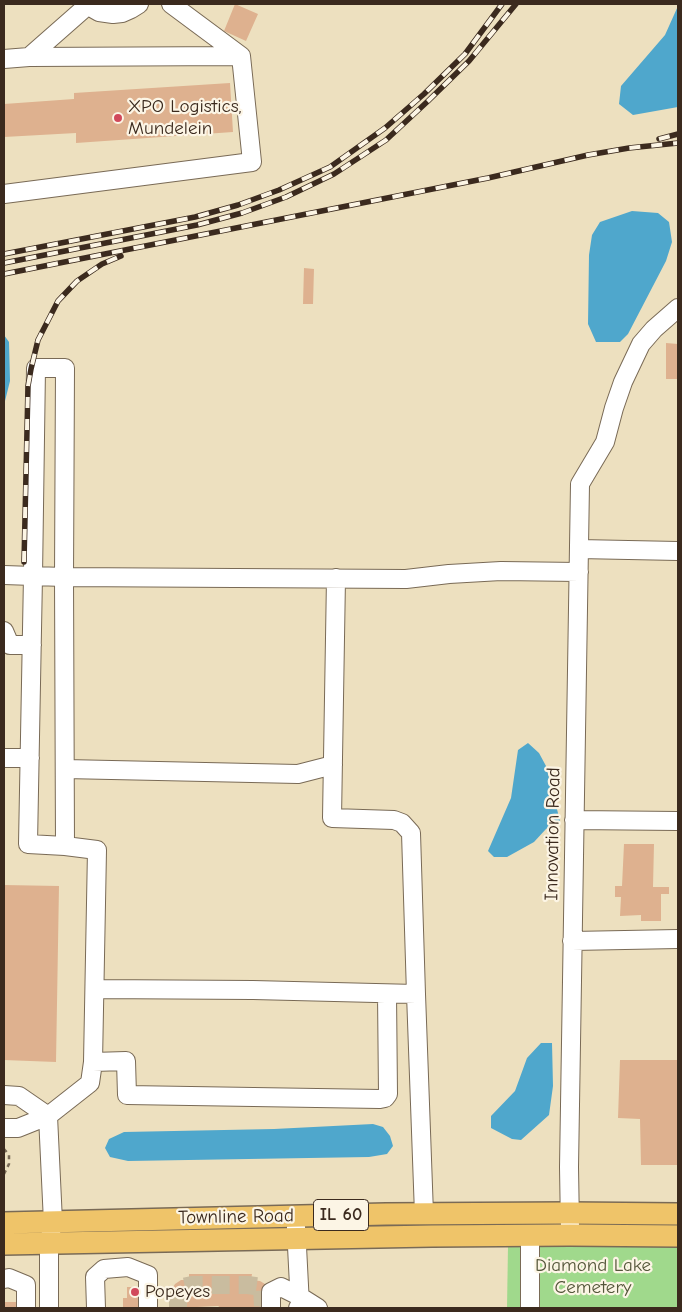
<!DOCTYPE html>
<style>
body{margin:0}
#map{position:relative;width:682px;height:1312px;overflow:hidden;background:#ede0bf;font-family:"Comic Neue",sans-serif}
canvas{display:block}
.frame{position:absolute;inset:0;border:5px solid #3b2a1e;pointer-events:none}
</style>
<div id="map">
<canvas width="682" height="1312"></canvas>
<div class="frame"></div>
</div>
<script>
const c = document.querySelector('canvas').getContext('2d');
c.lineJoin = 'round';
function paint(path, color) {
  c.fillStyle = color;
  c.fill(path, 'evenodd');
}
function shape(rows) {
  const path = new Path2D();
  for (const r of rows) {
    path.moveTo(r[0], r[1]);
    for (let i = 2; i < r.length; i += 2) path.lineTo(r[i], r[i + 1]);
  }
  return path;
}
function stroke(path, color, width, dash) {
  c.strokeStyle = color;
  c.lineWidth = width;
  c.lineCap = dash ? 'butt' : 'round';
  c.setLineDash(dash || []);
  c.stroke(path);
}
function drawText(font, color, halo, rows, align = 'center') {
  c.font = font + ' "Comic Neue",sans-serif';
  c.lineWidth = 4.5;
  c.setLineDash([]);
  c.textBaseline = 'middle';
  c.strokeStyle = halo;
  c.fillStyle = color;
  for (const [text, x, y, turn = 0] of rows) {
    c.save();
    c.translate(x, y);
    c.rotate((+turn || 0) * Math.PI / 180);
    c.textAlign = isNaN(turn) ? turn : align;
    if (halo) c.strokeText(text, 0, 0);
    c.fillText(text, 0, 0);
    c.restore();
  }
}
paint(shape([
 [508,1246,678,1247,678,1308,507,1308]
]), '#a0d98c');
paint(shape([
 [678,6,678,107,633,115,619,104,621,86,665,35],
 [632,211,658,213,669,222,672,242,666,261,628,334,620,342,596,342,588,324,589,255,592,235,600,222],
 [4,335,9,342,10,381,4,405],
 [528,743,539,753,546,766,560,821,546,829,534,842,507,857,494,857,488,851,511,798,518,750],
 [541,1043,552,1043,553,1086,549,1115,521,1140,512,1139,491,1128,491,1116,515,1091,527,1058],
 [373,1124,383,1127,390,1136,393,1146,387,1154,369,1157,128,1161,110,1157,105,1148,109,1139,124,1132,274,1129]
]), '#4fa7cc');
paint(shape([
 [235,4,258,14,246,41,224,31],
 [230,83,233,132,76,143,76,133,4,137,4,104,74,99,74,93],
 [304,268,314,269,313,304,303,304],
 [666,343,678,344,678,379,666,379],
 [624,844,654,844,653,887,669,887,669,894,661,894,661,921,641,921,641,915,620,916,621,897,615,897,615,886,622,886],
 [4,885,59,886,56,1062,4,1060],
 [620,1060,678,1060,678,1165,641,1165,640,1119,618,1118],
 [189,1274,252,1274,251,1280,260,1281,265,1284,268,1291,268,1308,221,1308,218,1306,197,1307,197,1308,172,1308,172,1289,175,1284,181,1280,189,1280],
 [127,1287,143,1287,143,1308,123,1308,123,1298,127,1298],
 [4,1302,21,1302,21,1308,4,1308]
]), '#deb18f');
stroke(shape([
 [178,1308,178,1288,192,1285,248,1285,262,1287,263,1306,262,1308]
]), '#c9bc9f', 18, [18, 9]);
const minor = shape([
 [85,4,99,12,113,14,122,13,131,9,139,4],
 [29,57,241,56],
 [4,59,29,57,87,6],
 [4,194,252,162,241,56,171,4],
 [579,549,678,551],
 [4,575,33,576,64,577,65,368,36,368,33,576,28,844,65,846],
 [336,578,332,818,394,820,402,823,411,833,416,994],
 [4,631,10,645,32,645],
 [4,758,30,758],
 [65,769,298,774,333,765],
 [574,820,678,821],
 [572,941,678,939],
 [95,989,253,990,416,994,424,1214],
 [93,1062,126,1061,127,1095,380,1099,385,1098,388,1094,387,994],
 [4,1095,19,1096,48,1116],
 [48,1116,53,1222,49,1243,49,1308],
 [4,1128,18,1128,48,1116,90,1083,93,1062,97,850,65,846,64,577,406,579,449,574,501,571,579,572],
 [296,1227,300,1305,298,1308],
 [570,1227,569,1167,580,484,605,442,614,408,623,382,641,344,654,329,678,308],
 [530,1235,530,1308],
 [4,1279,9,1278,26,1285,26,1308],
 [96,1308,95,1277,104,1269,128,1267,148,1275,148,1308],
 [271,1308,271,1292,281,1287,299,1296,318,1308]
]);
const major = shape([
 [4,1223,386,1214,569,1213,678,1214],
 [4,1244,432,1236,570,1235,678,1236]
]);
stroke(minor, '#796a56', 20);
stroke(major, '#796a56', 24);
stroke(shape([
 [4,1149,9,1155,9,1164,4,1174]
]), '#796a56', 2.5, [4, 4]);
stroke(minor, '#fff', 18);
stroke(major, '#efc469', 21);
const rail = shape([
 [659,139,678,134],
 [4,254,195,217,238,205,279,190,330,167,385,128,424,94,465,54,502,4],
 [4,263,197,225,242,213,286,197,334,174,386,140,428,101,469,61,516,4],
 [4,274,488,178,588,155,629,148,678,143],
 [24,562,28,386,31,369,38,340,58,301,77,281,102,264,121,256]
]);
stroke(rail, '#3b2a1e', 5.5);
stroke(rail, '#fcf5e5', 4, [11]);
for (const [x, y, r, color] of [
 [118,118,5,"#d1495b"],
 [135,1292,5,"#d1495b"]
]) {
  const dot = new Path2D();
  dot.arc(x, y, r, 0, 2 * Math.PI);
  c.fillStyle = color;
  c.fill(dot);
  stroke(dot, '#fcf5e5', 2);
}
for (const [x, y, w] of [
 [341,1215,55]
]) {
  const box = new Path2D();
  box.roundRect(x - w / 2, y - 15.5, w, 31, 4);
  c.fillStyle = '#fcf5e5';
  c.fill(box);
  stroke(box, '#3b2a1e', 1);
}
drawText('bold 18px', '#3b2a1e', null, [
 ["IL 60",341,1215]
]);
drawText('19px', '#3b2a1e', '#fcf5e5', [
 ["XPO Logistics,",128,107],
 ["Mundelein",128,129],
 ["Popeyes",145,1292]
], 'left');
drawText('19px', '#3b2a1e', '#fcf5e5', [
 ["Innovation Road",553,834,-89],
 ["Townline Road",236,1217,-1]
]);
drawText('19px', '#54563a', '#fcf5e5', [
 ["Diamond Lake",593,1266],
 ["Cemetery",593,1288]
]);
</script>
